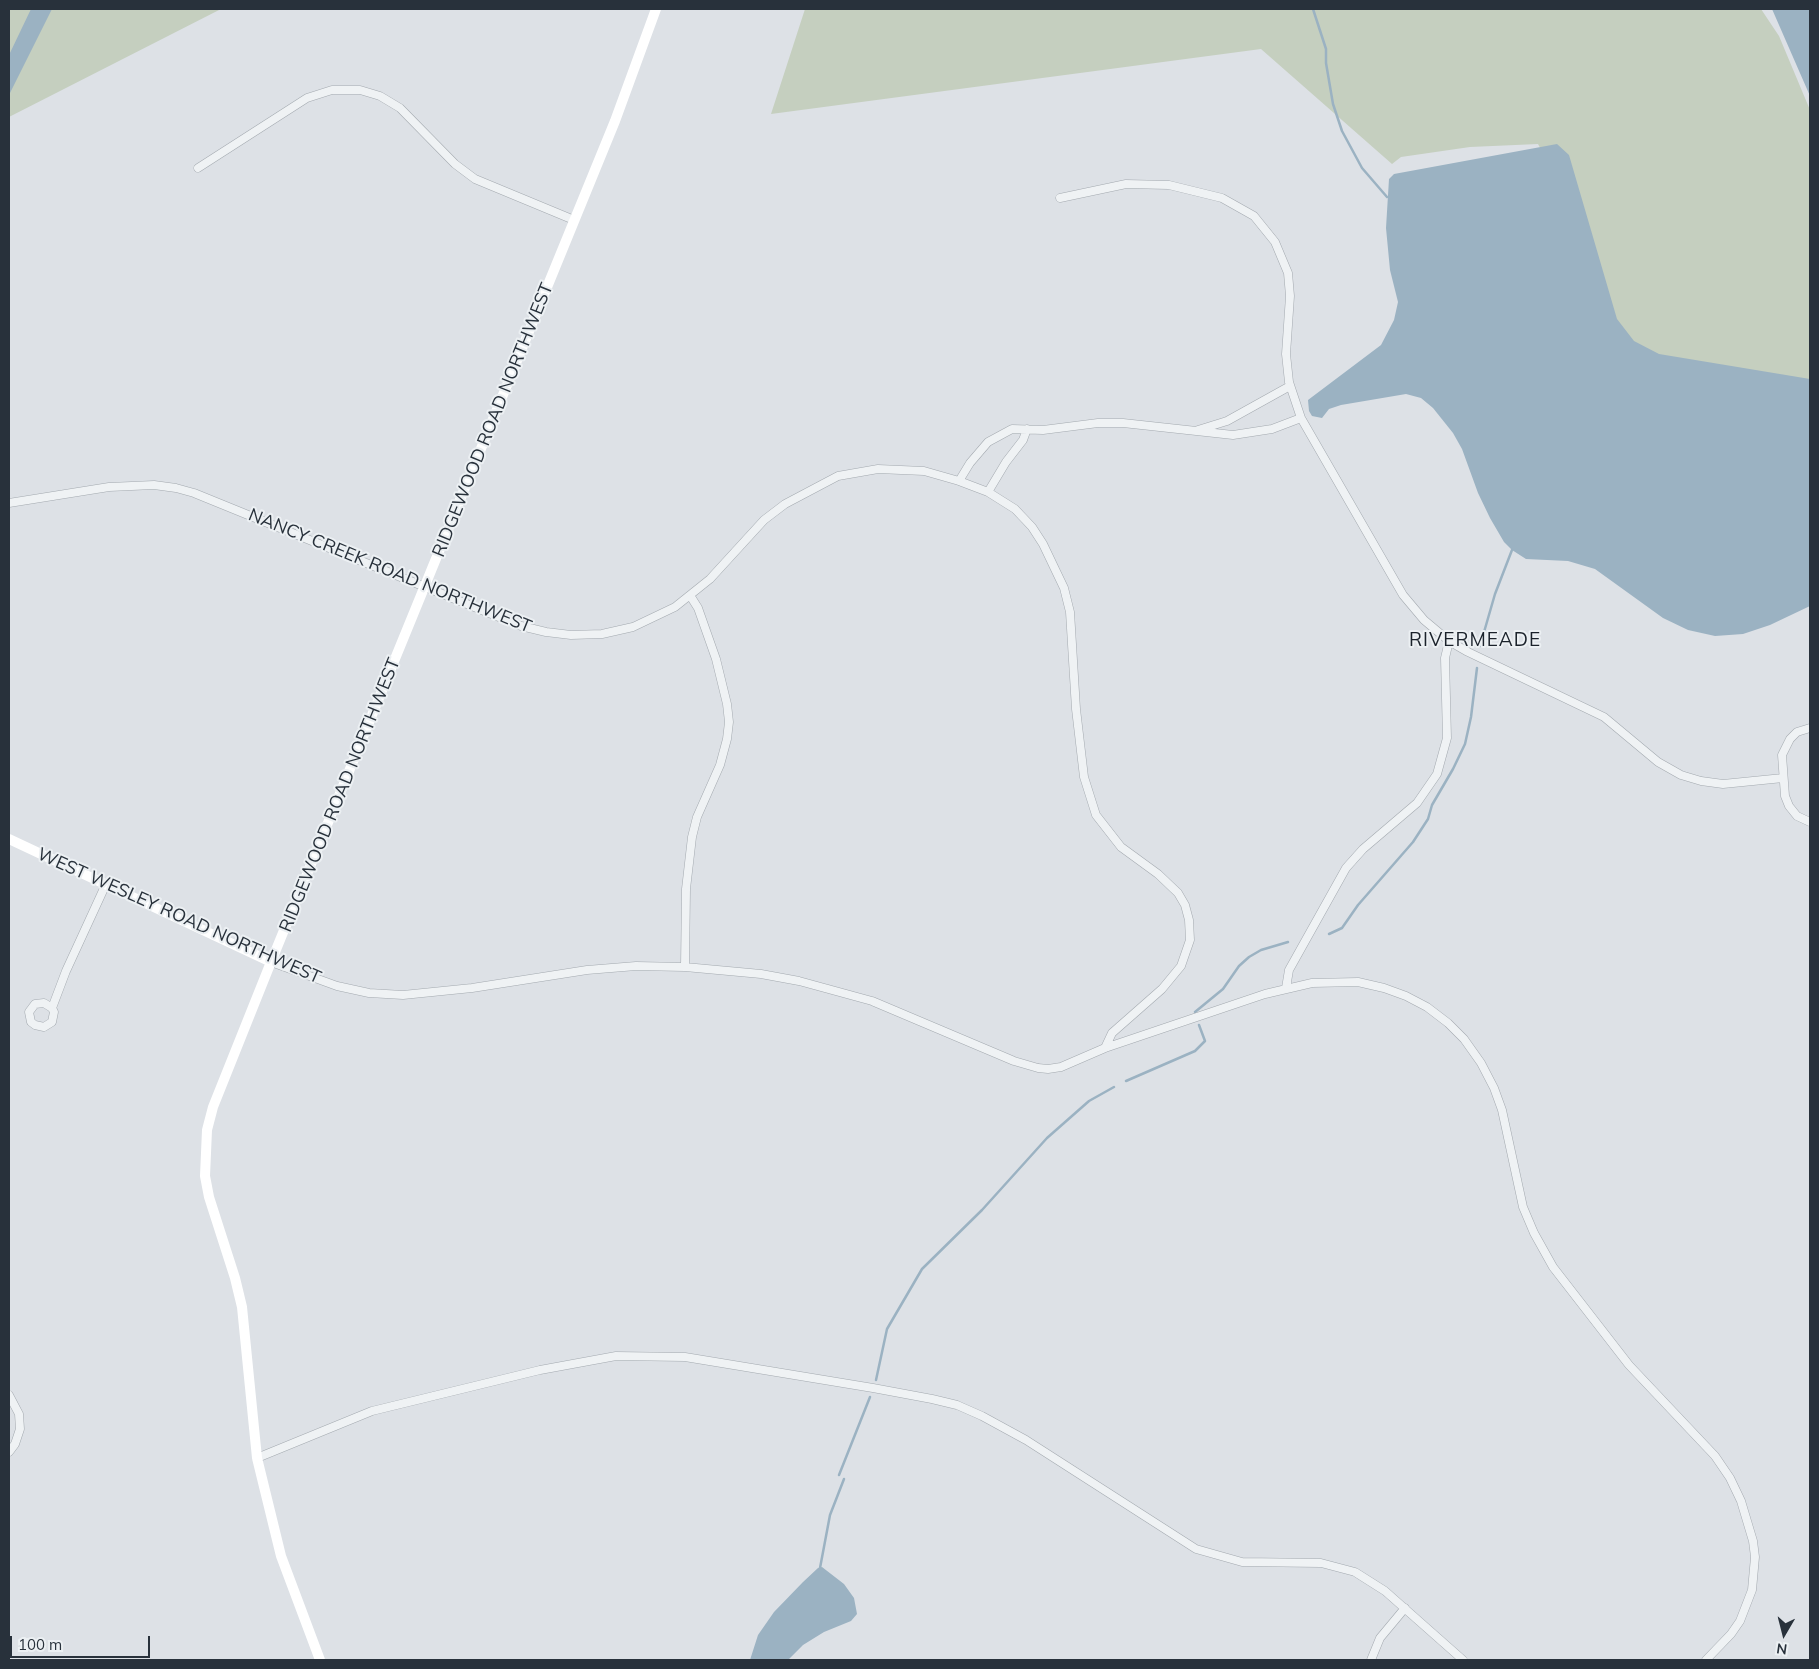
<!DOCTYPE html>
<style>
body{margin:0}
#map{position:relative;width:1819px;height:1669px;overflow:hidden;background:#dde1e6;font-family:Mulish,sans-serif}
canvas{display:block}
.frame{position:absolute;inset:0;border:10px solid #28313b;pointer-events:none}
.north{position:absolute;left:1759px;top:1609px;width:50px;height:50px;-webkit-text-stroke:4px #ecf0f3;paint-order:stroke;rotate:188deg;font-size:14px;font-weight:700;line-height:20px;text-align:center;color:#28313b}
.north::after{content:'';display:block;margin:auto;width:18px;height:22px;background:#28313b;clip-path:polygon(50% 0,100% 100%,50% 72%,0 100%)}
.scale{position:absolute;left:10px;top:1636px;width:140px;height:22px;box-sizing:border-box;border:2px solid #28313b;border-top:0;padding-left:6px;font-size:15px;line-height:18px;white-space:nowrap;color:#28313b;-webkit-text-stroke:4px #ecf0f3;paint-order:stroke}
</style>
<div id="map">
<canvas width="1819" height="1669"></canvas>
<div class="frame"></div>
<div class="north">N</div>
<div class="scale">100 m</div>
</div>
<script>
const c = document.querySelector('canvas').getContext('2d');
c.lineJoin = 'round';
function paint(path, color) {
  c.fillStyle = color;
  c.fill(path, 'evenodd');
}
function shape(rows) {
  const path = new Path2D();
  for (const r of rows) {
    path.moveTo(r[0], r[1]);
    for (let i = 2; i < r.length; i += 2) path.lineTo(r[i], r[i + 1]);
  }
  return path;
}
function stroke(path, color, width, dash) {
  c.strokeStyle = color;
  c.lineWidth = width;
  c.lineCap = dash ? 'butt' : 'round';
  c.setLineDash(dash || []);
  c.stroke(path);
}
function drawText(font, color, halo, rows, align = 'center') {
  c.font = font + ' Mulish,sans-serif';
  c.lineWidth = 4;
  c.setLineDash([]);
  c.textBaseline = 'middle';
  c.strokeStyle = halo;
  c.fillStyle = color;
  for (const [text, x, y, turn = 0] of rows) {
    c.save();
    c.translate(x, y);
    c.rotate((+turn || 0) * Math.PI / 180);
    c.textAlign = isNaN(turn) ? turn : align;
    if (halo) c.strokeText(text, 0, 0);
    c.fillText(text, 0, 0);
    c.restore();
  }
}
paint(shape([
 [9,9,221,9,9,117],
 [805,9,1761,9,1779,36,1810,110,1810,410,1664,359,1617,335,1593,245,1538,144,1470,147,1401,157,1392,164,1261,49,771,114]
]), '#c5cfbf');
paint(shape([
 [31,9,52,9,9,95,9,55],
 [1772,9,1810,9,1810,96],
 [1557,144,1569,155,1617,319,1634,341,1659,354,1810,379,1810,606,1770,625,1743,634,1715,636,1688,630,1663,618,1595,569,1568,561,1526,559,1512,550,1504,542,1490,518,1478,493,1462,449,1453,433,1433,408,1421,398,1406,394,1341,405,1329,409,1322,418,1312,416,1309,411,1308,400,1381,345,1394,320,1398,302,1390,270,1386,228,1389,179,1394,174],
 [822,1567,844,1584,854,1598,857,1614,851,1621,824,1632,803,1645,788,1660,750,1660,758,1635,774,1612,803,1582,818,1568]
]), '#9bb2c2');
stroke(shape([
 [1313,9,1326,49,1326,63,1333,104,1342,131,1362,168,1387,197],
 [1480,646,1495,594,1512,550],
 [1329,934,1342,928,1358,905,1413,842,1428,819,1432,805,1453,769,1465,744,1471,717,1477,668],
 [1195,1012,1223,989,1239,966,1249,957,1261,950,1288,942],
 [1126,1081,1195,1051,1205,1041,1199,1025],
 [876,1380,887,1329,922,1269,982,1210,1047,1138,1089,1101,1114,1087],
 [839,1475,870,1397],
 [820,1568,830,1515,844,1479]
]), '#9bb2c2', 2.5);
const street = shape([
 [198,168,307,98,332,90,360,90,380,96,400,108,455,164,475,179,574,220],
 [1060,198,1126,184,1169,185,1222,198,1254,216,1275,242,1288,273,1290,296,1286,354,1289,382,1301,418,1403,595,1424,620,1449,641,1468,652,1604,717,1658,762,1681,775,1701,781,1723,784,1783,778],
 [1198,430,1227,421,1290,386],
 [959,481,970,463,988,442,1012,429,1043,430,1098,423,1123,423,1233,435,1272,429,1301,418],
 [988,492,1006,462,1023,440,1027,429],
 [9,503,109,487,154,485,176,488,194,493,521,626,546,632,571,635,602,634,633,627,675,607,710,579,764,520,785,504,838,476,878,469,924,471,959,481,988,492,1015,509,1032,527,1043,544,1064,588,1070,612,1076,709,1084,777,1096,815,1121,847,1158,874,1178,893,1185,905,1189,920,1190,940,1181,966,1162,989,1112,1033,1105,1048],
 [1810,728,1797,732,1790,739,1782,755,1785,796,1789,806,1797,816,1810,822],
 [271,962,337,986,369,993,403,995,472,988,587,970,636,966,685,967,761,974,799,981,872,1001,1014,1061,1038,1068,1048,1069,1061,1067,1105,1048,1265,994,1312,983,1358,982,1384,988,1406,996,1427,1007,1448,1023,1464,1039,1481,1063,1494,1088,1502,1110,1523,1207,1534,1233,1553,1267,1629,1365,1715,1456,1730,1478,1741,1501,1753,1541,1755,1557,1752,1590,1740,1621,1731,1634,1706,1660],
 [685,967,686,889,692,837,697,817,720,765,727,739,729,722,727,704,716,659,698,608,691,597],
 [1286,988,1289,970,1346,868,1363,849,1417,803,1437,774,1447,738,1445,658,1449,641],
 [52,1008,44,1003,35,1004,29,1012,31,1022,35,1025,44,1027,52,1022,54,1012,52,1008,66,971,106,884],
 [9,1395,19,1414,20,1429,15,1444,9,1452],
 [257,1458,372,1411,540,1370,616,1356,685,1357,873,1388,932,1399,957,1405,982,1416,1026,1440,1196,1549,1242,1562,1321,1563,1355,1572,1385,1591,1463,1660],
 [1371,1660,1380,1638,1405,1608]
]);
stroke(street, '#a3a9af', 9);
stroke(street, '#eff2f4', 8);
stroke(shape([
 [9,839,271,962],
 [320,1660,281,1556,257,1458,242,1307,235,1278,209,1197,205,1176,207,1130,213,1107,271,962,615,121,656,9]
]), '#fff', 10);
drawText('18px', '#28313b', '#ecf0f3', [
 ["RIDGEWOOD ROAD NORTHWEST",493,420,-68],
 ["NANCY CREEK ROAD NORTHWEST",390,571,22],
 ["RIDGEWOOD ROAD NORTHWEST",340,795,-68],
 ["WEST WESLEY ROAD NORTHWEST",179,916,24]
]);
c.letterSpacing = '1px';
drawText('19px', '#1b222b', '#ecf0f3', [
 ["RIVERMEADE",1475,640]
]);
c.letterSpacing = '0px';
</script>
